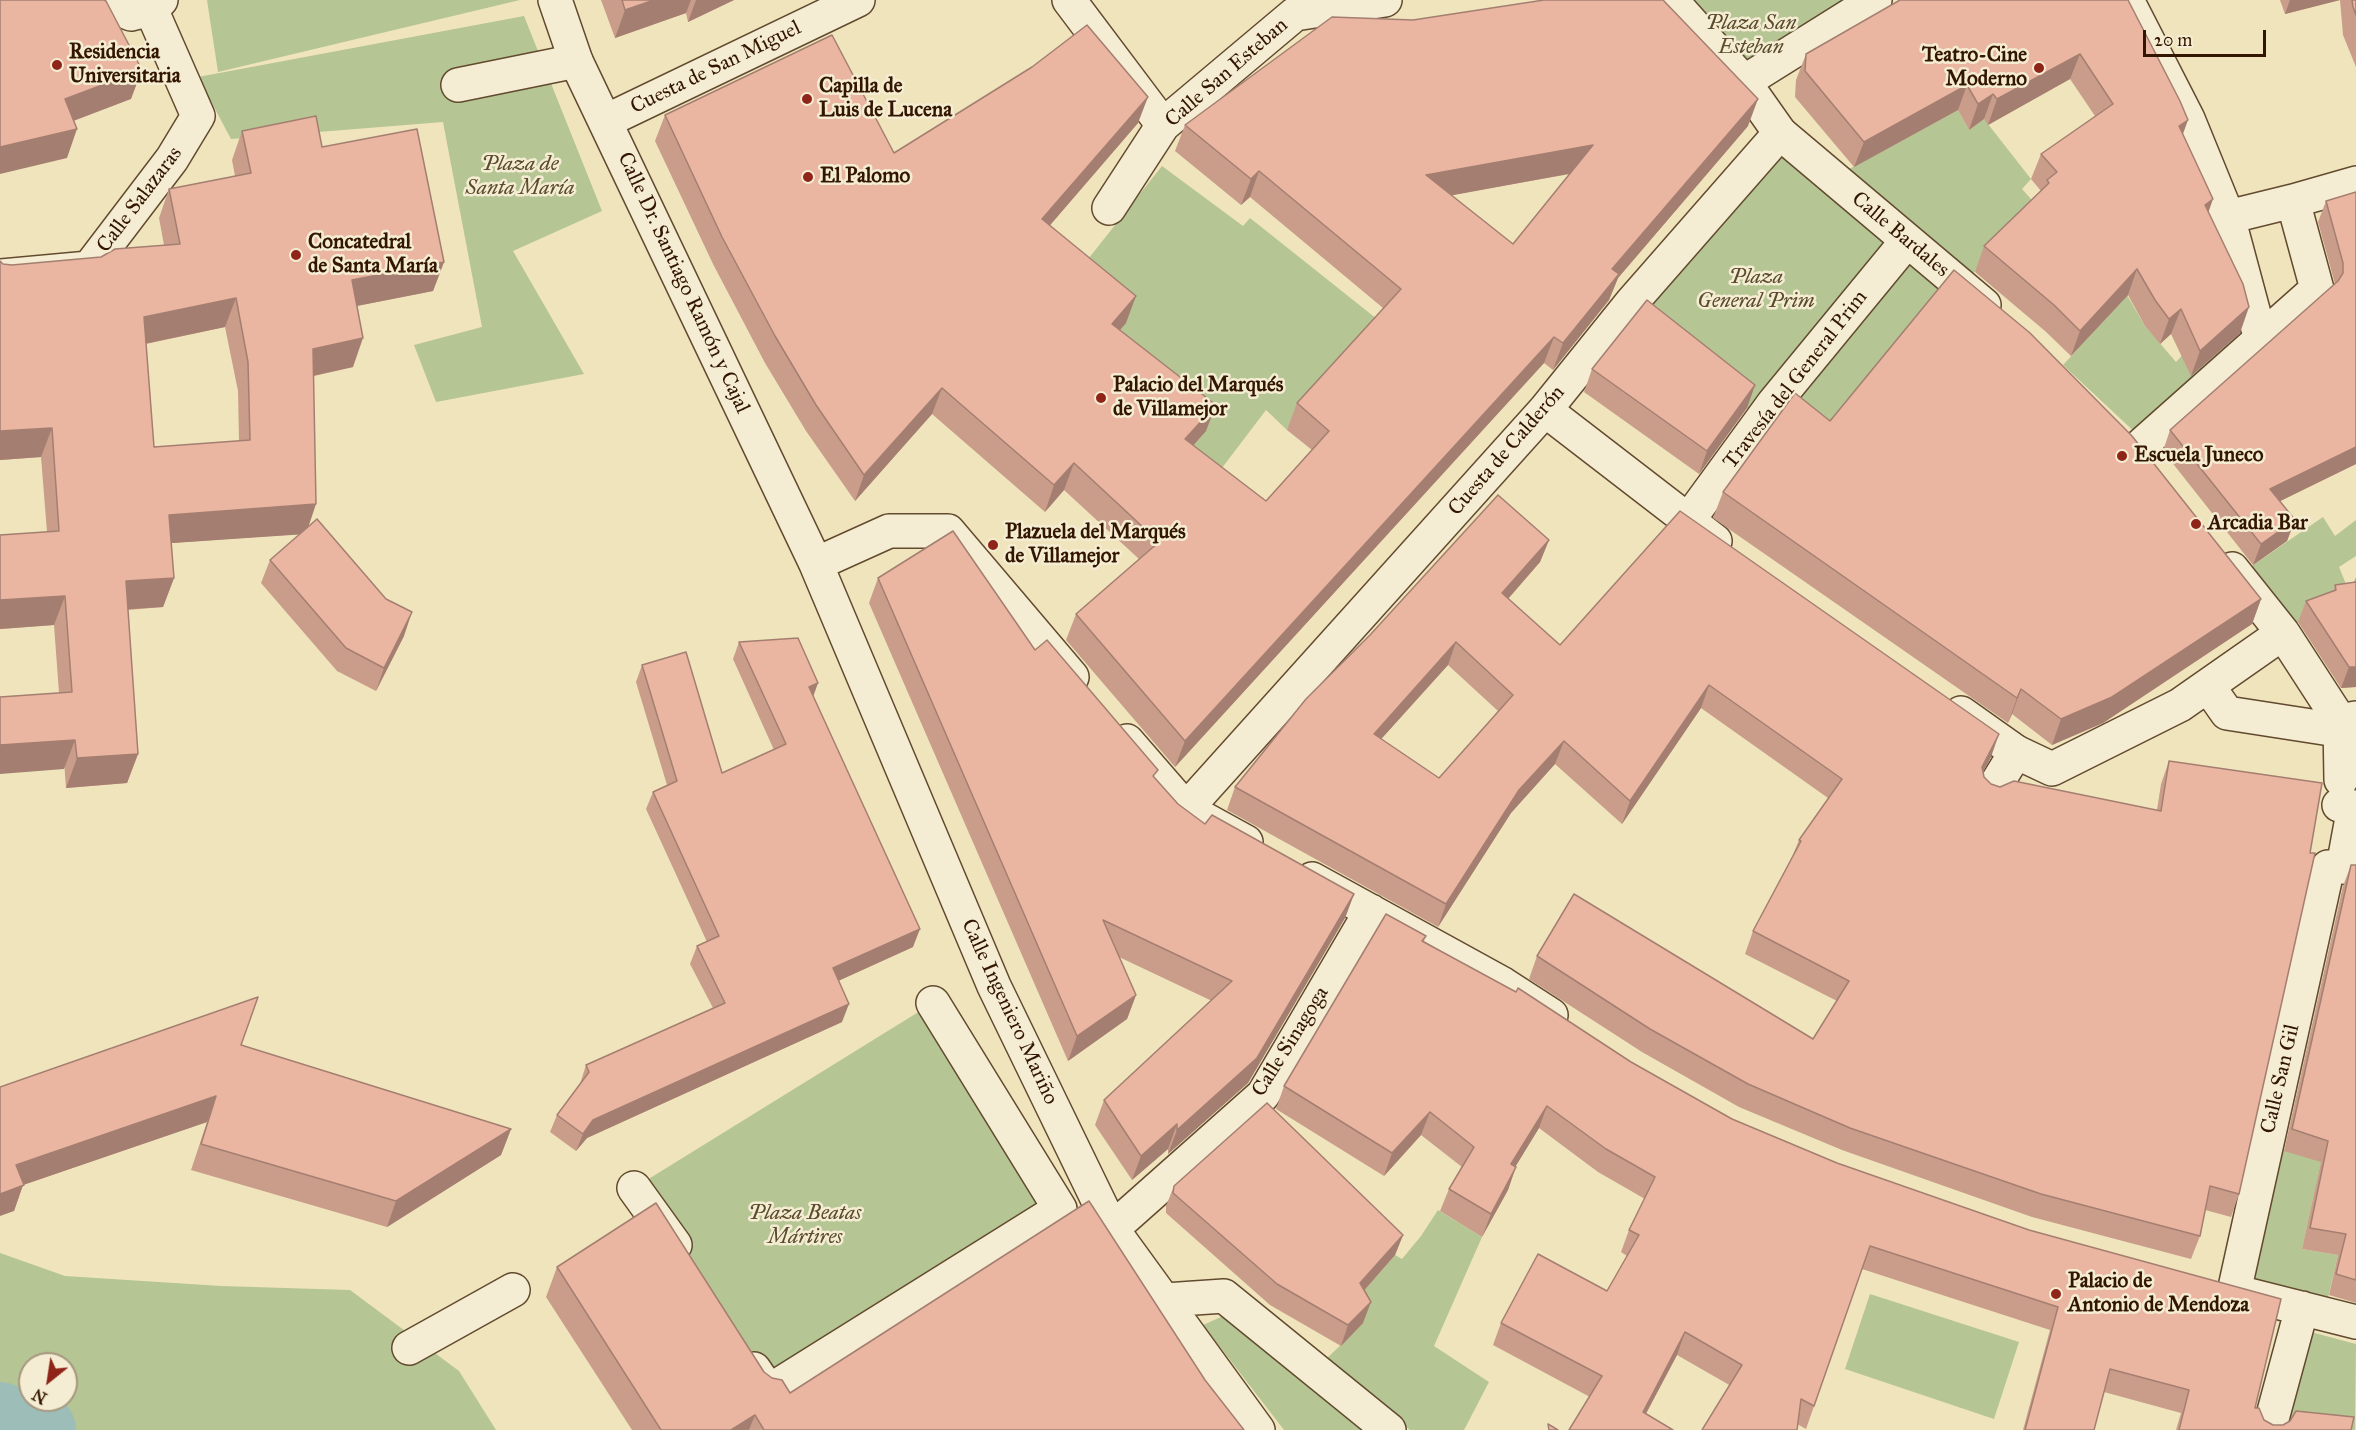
<!DOCTYPE html>
<meta charset="utf-8">
<style>
body{margin:0}
#map{position:relative;width:2356px;height:1430px;overflow:hidden;background:#f0e4bc;font-family:"IM FELL Great Primer",serif}
canvas{display:block}
.north{position:absolute;left:18px;top:1352px;width:60px;height:60px;box-sizing:border-box;background:#f5edd3;border:2px solid #a7977f;border-radius:50%;rotate:210deg;font-size:16px;font-weight:700;line-height:24px;text-align:center;color:#331600}
.north::after{content:'';display:block;margin:auto;width:21px;height:27px;background:#8f2418;clip-path:polygon(50% 0,100% 100%,50% 72%,0 100%)}
.scale{position:absolute;left:2143px;top:30px;width:123px;height:27px;box-sizing:border-box;border:3px solid #331600;border-top:0;padding-left:8px;font-size:18px;line-height:21px;white-space:nowrap;color:#331600;-webkit-text-stroke:4px #f5edd3;paint-order:stroke}
</style>
<div id="map">
<canvas width="2356" height="1430"></canvas>
<div class="north">N</div>
<div class="scale">20 m</div>
</div>
<script>
const c = document.querySelector('canvas').getContext('2d');
c.lineJoin = 'round';
function paint(path, color) {
  c.fillStyle = color;
  c.fill(path, 'evenodd');
}
function shape(rows) {
  const path = new Path2D();
  for (const r of rows) {
    path.moveTo(r[0], r[1]);
    for (let i = 2; i < r.length; i += 2) path.lineTo(r[i], r[i + 1]);
  }
  return path;
}
function stroke(path, color, width, dash) {
  c.strokeStyle = color;
  c.lineWidth = width;
  c.lineCap = dash ? 'butt' : 'round';
  c.setLineDash(dash || []);
  c.stroke(path);
}
function drawText(font, color, halo, rows, align = 'center') {
  c.font = font + ' "IM FELL Great Primer",serif';
  c.lineWidth = 5;
  c.setLineDash([]);
  c.textBaseline = 'middle';
  c.strokeStyle = halo;
  c.fillStyle = color;
  for (const [text, x, y, turn = 0] of rows) {
    c.save();
    c.translate(x, y);
    c.rotate((+turn || 0) * Math.PI / 180);
    c.textAlign = isNaN(turn) ? turn : align;
    if (halo) c.strokeText(text, 0, 0);
    c.fillText(text, 0, 0);
    c.restore();
  }
}
paint(shape([
 [207,0,520,0,218,72],
 [1671,0,1875,0,1744,82],
 [524,16,602,211,513,251,584,374,436,402,414,345,482,327,443,122,231,139,198,77],
 [1958,110,1969,130,1984,119,2031,179,2022,189,2040,209,1966,280,1840,174],
 [1780,133,1907,241,1757,416,1651,333,1632,302],
 [1162,166,1243,226,1250,218,1382,323,1287,430,1266,410,1206,489,1073,278],
 [1911,252,1951,287,1821,447,1779,414],
 [2124,290,2145,326,2176,362,2192,345,2234,311,2249,343,2140,437,2063,365,2109,315],
 [2323,517,2335,536,2356,520,2356,556,2339,567,2348,589,2328,611,2290,625,2246,570],
 [933,1003,1060,1209,769,1391,634,1188],
 [2281,1150,2322,1158,2302,1249,2338,1255,2327,1302,2252,1282],
 [1438,1210,1482,1237,1434,1346,1489,1382,1464,1430,1410,1430,1325,1360,1347,1339,1361,1294,1395,1255,1402,1259,1421,1236],
 [0,1253,65,1276,221,1286,350,1290,459,1371,496,1430,0,1430],
 [30,1364,66,1364,66,1400,30,1400],
 [1870,1294,2019,1342,1994,1419,1845,1369],
 [1232,1312,1384,1430,1284,1430,1203,1325],
 [2311,1332,2356,1344,2355,1430,2286,1430]
]), '#b5c594');
stroke(shape([
 [0,1419,18,1427,39,1430]
]), '#9cbdb8', 74);
const pedestrian = shape([
 [2127,0,2188,119,2228,217],
 [1744,82,1875,0],
 [458,85,576,61],
 [1780,133,1984,305],
 [2261,340,2228,217,2293,201],
 [2137,449,2317,289,2293,201,2356,183],
 [1687,522,1773,404,1907,241],
 [2232,569,2283,633],
 [2208,686,2227,713,2324,728,2340,721,2341,780],
 [1992,791,2016,752,2052,769,2180,705,2283,633,2340,721,2356,718],
 [2339,805,2354,807,2343,867,2356,868],
 [634,1188,675,1245],
 [409,1348,513,1290],
 [754,1369,769,1391,1060,1209,933,1003]
]);
const minor = shape([
 [107,0,112,6,131,14,151,9,161,0],
 [555,0,576,61,816,564,994,986,1112,1229,1258,1430],
 [1069,0,1163,125],
 [606,121,858,0],
 [1109,208,1163,125,1295,14,1385,0],
 [0,276,89,268,172,159,198,116,151,9],
 [1545,410,1715,541],
 [816,564,889,531,948,531,1072,677],
 [1961,713,2016,752],
 [1127,741,1186,809,1246,842],
 [1186,809,1545,410,1632,302,1780,133,1744,82,1671,0],
 [1312,879,1503,984,1551,1015],
 [1112,1229,1263,1095,1371,911],
 [2234,1292,2328,867],
 [2237,1292,2356,1322],
 [1165,1300,1224,1296,1389,1430],
 [2269,1430,2302,1308]
]);
stroke(pedestrian, '#624a2f', 36);
stroke(minor, '#624a2f', 36);
stroke(pedestrian, '#f5edd3', 33);
stroke(minor, '#f5edd3', 33);
paint(shape([
 [601,0,734,0,688,22,686,13,615,38],
 [2128,0,2183,134,2208,211,2240,333,2191,376,2171,334,2160,344,2145,326,2128,295,2071,356,2045,331,1975,272,1984,246,2041,191,2031,179,2041,154,2095,116,2070,79,1988,125,1984,119,1969,130,1958,110,1854,167,1795,97,1796,80,1806,54],
 [2280,0,2356,0,2356,67,2343,35,2340,0,2285,14],
 [665,115,894,153,1138,123,1050,225,1126,323,1120,330,1206,431,1193,445,1266,501,1312,450,1287,430,1297,403,1383,308,1250,197,1241,205,1175,151,1185,125,1748,126,1618,278,1609,300,1553,370,1544,363,1175,767,1066,640,1076,614,1139,559,1064,490,1045,512,932,414,855,501,806,431,765,363,713,264,655,141],
 [1570,174,1513,244,1451,195],
 [242,131,322,147,444,262,433,291,357,306,353,367,314,376,308,527,404,636,376,691,337,671,261,583,270,560,300,534,171,543,174,578,163,607,128,610,138,754,127,783,66,788,54,625,0,629,0,535,47,532,41,457,0,460,0,261,3,264,12,265,101,257,164,245,159,218,169,189,235,176,232,160],
 [225,327,238,391,239,441,154,447,146,344],
 [2356,192,2356,464,2280,501,2295,520,2287,541,2253,565,2163,451,2170,430,2335,284,2318,222,2326,201],
 [1592,369,1755,385,1747,408,1699,474,1584,392],
 [1830,421,2261,599,2252,624,2103,723,2052,745,2012,714,2008,723,1713,518,1723,492],
 [1549,540,1540,562,1508,599,1560,645,1991,757,1983,772,1984,777,1991,784,2000,787,2157,810,2161,784,2169,761,2239,1194,2231,1217,2205,1210,2200,1236,2191,1259,2032,1217,1842,1150,1739,1107,1642,1052,1529,979,1537,956,1813,1039,1837,1001,1745,954,1753,931,1792,857,1799,840,1828,798,1701,708,1622,824,1555,764,1511,813,1438,927,1227,810,1235,787],
 [1448,665,1498,711,1439,778,1381,739],
 [2356,577,2356,687,2341,688,2298,622,2306,601,2334,590,2335,585,2354,582],
 [878,578,1035,650,1178,804,1205,824,1354,894,1345,918,1248,1083,1168,1154,1168,1149,1132,1180,1095,1125,1104,1100,1212,1001,1119,957,1136,995,1127,1019,1068,1061,869,603],
 [739,642,813,697,913,947,838,981,842,1022,587,1138,576,1151,550,1132,557,1115,580,1084,586,1065,713,1008,690,964,697,946,707,942,646,809,653,792,667,785,636,682,642,665,722,773,774,750,733,659],
 [2351,865,2356,865,2356,1303,2329,1295,2338,1255,2302,1249,2321,1162,2284,1151,2343,886],
 [1426,936,1424,941,1631,1062,1732,1119,2255,1408,2264,1420,2273,1425,2351,1430,2176,1430,2181,1413,2104,1392,2094,1430,2023,1430,2050,1330,1862,1269,1806,1429,1677,1355,1646,1414,1590,1397,1493,1345,1501,1323,1607,1291,1627,1256,1621,1252,1629,1230,1645,1199,1598,1172,1539,1128,1515,1167,1508,1190,1482,1237,1440,1211,1449,1189,1462,1167,1421,1135,1384,1176,1276,1109,1284,1086],
 [241,1045,511,1129,501,1155,387,1227,191,1170,207,1122,23,1185,14,1211,0,1087],
 [1174,1186,1403,1235,1395,1255,1364,1291,1363,1323,1341,1346,1270,1305,1166,1213,1166,1206],
 [557,1267,764,1372,790,1393,1205,1380,1244,1430,632,1430,546,1297]
]), '#c99d8a');
paint(shape([
 [654,0,691,0,686,13,615,38,625,10],
 [696,0,734,0,688,22],
 [2290,0,2340,0,2285,14],
 [2080,54,2070,79,1988,125,1997,99],
 [142,70,131,99,55,128,65,99],
 [1967,85,1958,110,1854,167,1864,142],
 [1993,94,1984,119,1969,130,1978,104],
 [1148,97,1138,123,1033,245,1042,219],
 [1758,99,1748,126,1618,278,1609,300,1553,370,1563,343,1612,269],
 [2188,120,2179,145,2179,126],
 [77,129,67,158,0,174,0,147],
 [1593,145,1584,171,1416,202,1426,175],
 [1259,171,1250,197,1241,205,1251,179],
 [2213,199,2204,225,2205,205],
 [444,262,433,291,341,309,352,280],
 [2137,269,2128,295,2071,356,2080,331],
 [1136,296,1126,323,1102,350,1112,324],
 [236,298,225,327,134,346,144,317],
 [2249,307,2240,333,2191,376,2200,351],
 [2181,309,2171,334,2160,344,2169,319],
 [1554,337,1544,363,1175,767,1185,741],
 [363,338,353,367,303,378,313,349],
 [1755,385,1747,408,1699,474,1707,451],
 [942,388,932,414,855,501,864,475],
 [1216,405,1206,431,1175,466,1185,439],
 [52,428,41,457,0,460,0,431],
 [2356,447,2356,464,2262,510,2270,489],
 [1074,463,1064,490,1045,512,1054,485],
 [316,504,306,534,158,544,169,515],
 [2295,520,2287,541,2253,565,2261,544],
 [1549,540,1540,562,1493,616,1502,593],
 [174,578,163,607,115,610,126,581],
 [65,596,54,625,0,629,0,600],
 [2261,599,2252,624,2103,723,2052,745,2061,719],
 [412,612,404,636,376,691,384,668],
 [1456,642,1448,665,1365,757,1374,734],
 [2349,667,2356,667,2356,687,2341,688],
 [818,683,812,700,809,687],
 [1709,685,1701,708,1622,824,1630,801],
 [2021,689,2012,714,2008,723,2017,698],
 [1999,734,1991,757,1973,790,1982,767],
 [75,740,64,769,0,774,0,745],
 [1564,741,1555,764,1511,813,1438,927,1446,904,1519,790],
 [138,754,127,783,66,788,77,758],
 [1354,894,1345,918,1248,1083,1168,1154,1177,1130],
 [920,929,913,947,827,986,833,968],
 [1136,995,1127,1019,1068,1061,1077,1036],
 [849,1004,842,1022,587,1138,576,1151,583,1134,593,1120],
 [216,1096,207,1122,23,1185,14,1211,0,1216,0,1194,16,1165],
 [1547,1106,1539,1128,1503,1187,1511,1164],
 [1430,1112,1421,1135,1384,1176,1392,1153],
 [1177,1124,1168,1149,1132,1180,1141,1156],
 [511,1129,501,1155,387,1227,396,1201],
 [1516,1167,1508,1190,1482,1237,1491,1214],
 [1403,1235,1395,1255,1352,1304,1360,1283],
 [1371,1302,1363,1323,1341,1346,1348,1325],
 [1685,1332,1677,1355,1637,1430,1643,1412],
 [755,1415,749,1430,731,1430]
]), '#a47f71');
const building = shape([
 [0,0,104,0,106,1,142,70,65,99,77,129,0,147,0,0],
 [622,0,654,0,625,10,622,0],
 [1544,0,1663,0,1758,99,1612,269,1619,274,1563,343,1554,337,1185,741,1076,614,1159,542,1074,463,1054,485,942,388,864,475,816,405,775,336,722,237,665,115,832,35,894,153,1032,67,1087,25,1148,97,1042,219,1136,296,1112,324,1216,405,1185,439,1266,501,1329,431,1297,403,1401,289,1259,171,1251,179,1185,125,1332,17,1413,20,1544,0],
 [1593,145,1513,244,1426,175,1593,145],
 [1900,0,2128,0,2180,101,2188,120,2179,126,2213,199,2205,205,2243,284,2249,307,2200,351,2181,309,2169,319,2155,300,2137,269,2080,331,2054,305,1984,246,2049,183,2047,180,2057,172,2041,154,2113,104,2080,54,1997,99,1993,94,1978,104,1967,85,1864,142,1805,71,1806,54,1900,0],
 [2352,0,2356,0,2356,15,2353,7,2352,0],
 [316,116,322,147,417,129,444,262,352,280,363,338,313,349,316,504,169,515,174,578,126,581,138,754,77,758,75,740,0,745,0,697,72,692,65,596,0,600,0,535,59,531,52,428,0,431,0,261,3,264,12,265,101,257,115,249,180,244,169,189,251,173,242,131,316,116],
 [236,298,248,362,250,440,154,447,144,317,236,298],
 [2356,192,2356,447,2270,489,2295,520,2261,544,2170,430,2338,281,2343,273,2343,263,2326,201,2356,192],
 [1954,270,2030,333,2132,436,2261,599,2112,697,2061,719,2021,689,2017,698,1723,492,1795,393,1830,421,1954,270],
 [1647,300,1755,385,1707,451,1592,369,1647,300],
 [1498,495,1549,540,1502,593,1560,645,1680,511,1999,734,1982,767,1984,777,1991,784,2000,787,2014,781,2161,811,2169,761,2322,783,2310,853,2315,853,2239,1194,2210,1186,2200,1236,2041,1194,1850,1128,1748,1084,1650,1029,1537,956,1574,894,1813,1039,1849,981,1753,931,1801,841,1799,840,1842,779,1709,685,1630,801,1564,741,1519,790,1446,904,1235,787,1306,699,1370,635,1498,495],
 [1456,642,1513,695,1439,778,1374,734,1456,642],
 [317,519,386,599,412,612,384,668,346,648,270,560,317,519],
 [953,531,1035,650,1047,640,1158,770,1153,776,1178,804,1205,824,1212,815,1354,894,1257,1058,1177,1130,1177,1124,1141,1156,1104,1100,1232,981,1103,920,1136,995,1077,1036,878,578,953,531],
 [2356,582,2356,667,2349,667,2306,601,2336,590,2335,585,2356,582],
 [798,638,818,683,809,687,920,929,833,968,849,1004,593,1120,583,1134,557,1115,589,1072,586,1065,725,1003,697,946,719,936,653,792,677,781,642,665,686,652,722,773,786,744,739,642,798,638],
 [2351,865,2356,865,2356,1280,2336,1274,2346,1234,2310,1228,2328,1141,2292,1129,2351,865],
 [1386,914,1426,936,1422,941,1516,992,1518,988,1631,1062,1732,1119,1837,1163,2029,1230,2281,1299,2255,1408,2259,1408,2264,1420,2273,1425,2283,1425,2290,1421,2296,1411,2354,1417,2351,1430,2179,1430,2189,1390,2110,1369,2094,1430,2025,1430,2058,1307,1870,1246,1814,1406,1801,1399,1797,1430,1702,1430,1742,1365,1685,1332,1643,1412,1673,1430,1569,1430,1602,1376,1501,1323,1538,1254,1607,1291,1639,1235,1629,1230,1655,1177,1606,1149,1547,1106,1511,1164,1516,1167,1491,1214,1449,1189,1474,1147,1430,1112,1392,1153,1284,1086,1386,914],
 [258,997,241,1045,511,1129,396,1201,201,1144,216,1096,16,1165,24,1185,0,1194,0,1087,258,997],
 [1267,1103,1403,1235,1360,1283,1371,1302,1348,1325,1277,1284,1173,1193,1174,1186,1267,1103],
 [1089,1201,1205,1380,1244,1430,764,1430,755,1415,731,1430,661,1430,557,1267,656,1203,764,1372,772,1378,782,1380,790,1393,1089,1201],
 [1548,1424,1558,1430,1549,1430,1548,1424]
]);
paint(building, '#eab6a1');
stroke(building, '#a47f71', 1.5);
for (const [x, y, r, color] of [
 [57,65,6,"#8f2418"],
 [2039,68,6,"#8f2418"],
 [807,99,6,"#8f2418"],
 [808,177,6,"#8f2418"],
 [296,255,6,"#8f2418"],
 [1101,398,6,"#8f2418"],
 [2122,456,6,"#8f2418"],
 [2196,524,6,"#8f2418"],
 [993,545,6,"#8f2418"],
 [2056,1294,6,"#8f2418"]
]) {
  const dot = new Path2D();
  dot.arc(x, y, r, 0, 2 * Math.PI);
  c.fillStyle = color;
  c.fill(dot);
  stroke(dot, '#f5edd3', 2);
}
drawText('italic 21px', '#5a4b2c', '#f5edd3', [
 ["Plaza San",1751,24],
 ["Esteban",1751,48],
 ["Plaza de",520,165],
 ["Santa María",520,189],
 ["Plaza",1756,278],
 ["General Prim",1756,302],
 ["Plaza Beatas",805,1214],
 ["Mártires",805,1238]
]);
drawText('bold 21px', '#331600', '#f5edd3', [
 ["Residencia",69,53],
 ["Universitaria",69,77],
 ["Teatro-Cine",2027,56,"right"],
 ["Moderno",2027,80,"right"],
 ["Capilla de",819,87],
 ["Luis de Lucena",819,111],
 ["El Palomo",820,177],
 ["Concatedral",308,243],
 ["de Santa María",308,267],
 ["Palacio del Marqués",1113,386],
 ["de Villamejor",1113,410],
 ["Escuela Juneco",2134,456],
 ["Arcadia Bar",2208,524],
 ["Plazuela del Marqués",1005,533],
 ["de Villamejor",1005,557],
 ["Palacio de",2068,1282],
 ["Antonio de Mendoza",2068,1306]
], 'left');
drawText('21px', '#331600', '#f5edd3', [
 ["Cuesta de San Miguel",716,68,-26],
 ["Calle San Esteban",1227,73,-41],
 ["Calle Salazaras",140,200,-53],
 ["Calle Bardales",1900,235,40],
 ["Calle Dr. Santiago Ramón y Cajal",683,283,65],
 ["Travesía del General Prim",1796,380,-52],
 ["Cuesta de Calderón",1507,451,-49],
 ["Calle Ingeniero Mariño",1009,1012,65],
 ["Calle Sinagoga",1291,1042,-58],
 ["Calle San Gil",2281,1079,-77]
]);
</script>
